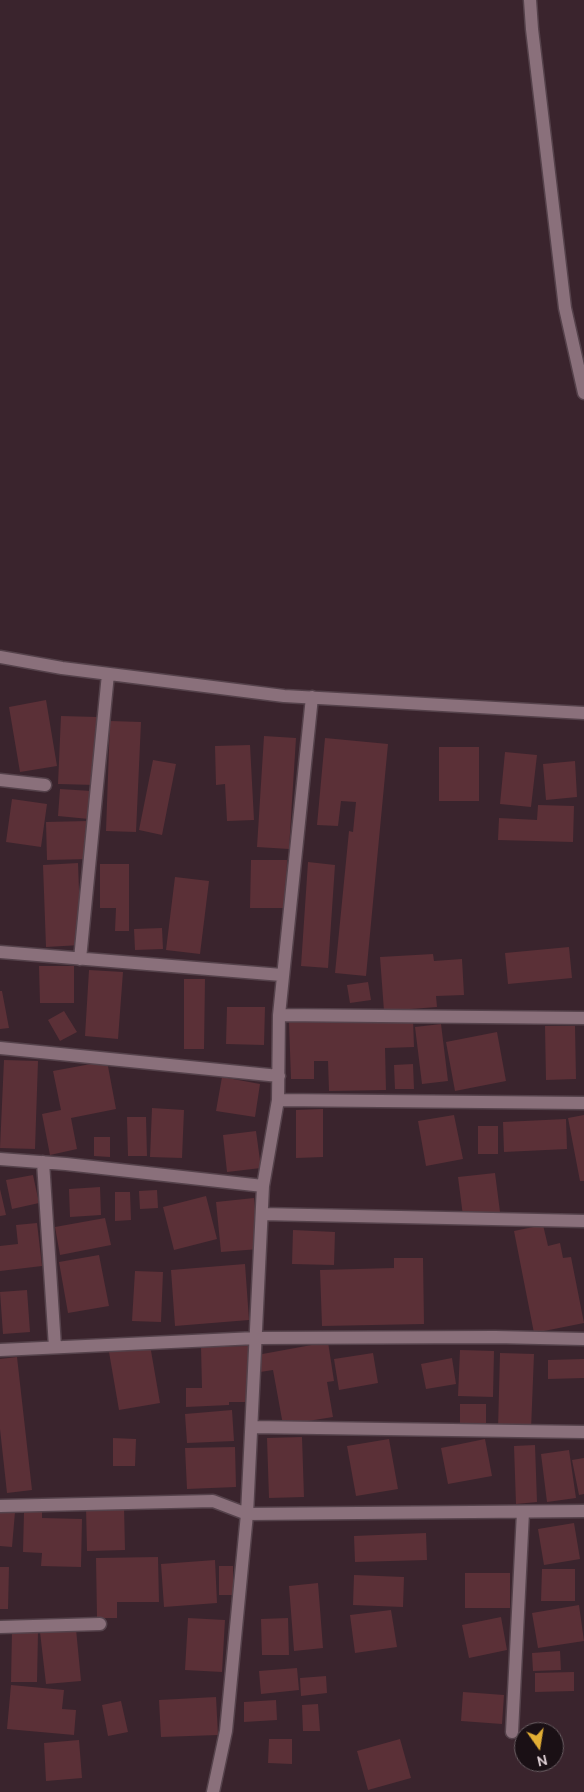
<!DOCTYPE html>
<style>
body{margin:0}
#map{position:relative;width:584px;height:1792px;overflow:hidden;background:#3a242d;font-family:Ubuntu,sans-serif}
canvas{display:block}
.north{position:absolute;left:514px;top:1722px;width:50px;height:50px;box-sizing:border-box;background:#1a1015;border:1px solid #685c61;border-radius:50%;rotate:167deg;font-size:14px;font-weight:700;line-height:20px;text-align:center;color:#dccdd2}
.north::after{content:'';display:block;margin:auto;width:18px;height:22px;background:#e2ae34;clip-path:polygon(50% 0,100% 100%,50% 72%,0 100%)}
</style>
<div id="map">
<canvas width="584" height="1792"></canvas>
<div class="north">N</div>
</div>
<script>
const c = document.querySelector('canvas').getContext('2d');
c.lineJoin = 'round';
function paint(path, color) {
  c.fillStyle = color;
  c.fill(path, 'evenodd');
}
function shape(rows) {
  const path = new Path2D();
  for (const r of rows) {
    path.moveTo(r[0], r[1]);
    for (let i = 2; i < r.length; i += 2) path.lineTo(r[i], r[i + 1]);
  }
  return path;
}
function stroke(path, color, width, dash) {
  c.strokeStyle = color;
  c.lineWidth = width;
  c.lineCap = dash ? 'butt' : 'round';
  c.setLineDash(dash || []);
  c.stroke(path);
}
paint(shape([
 [46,700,57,766,20,772,9,707],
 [61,716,97,717,95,785,58,784],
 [110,721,141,722,136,832,106,831],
 [264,736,296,738,289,849,257,847],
 [325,738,388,744,366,976,335,973,349,831,353,832,356,802,341,801,338,826,317,825],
 [250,745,254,820,227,821,225,784,216,785,215,746],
 [439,747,479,747,479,801,439,801],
 [505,752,537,755,531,807,500,804],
 [153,760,176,764,162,835,139,830],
 [575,761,577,797,546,800,543,764],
 [60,789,91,791,89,819,58,816],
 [12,799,47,804,41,847,6,842],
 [538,805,574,806,573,842,498,840,499,818,537,820],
 [88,821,89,859,47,860,46,822],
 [251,860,287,860,286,908,250,908],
 [308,862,335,865,328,968,301,966],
 [78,863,81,945,46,947,43,865],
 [100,864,129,864,129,931,115,931,116,908,100,908],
 [175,877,209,881,200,954,166,950],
 [162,928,163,949,135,950,134,929],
 [569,947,572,978,508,984,505,953],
 [433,954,434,961,462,959,464,995,436,996,437,1007,384,1011,380,957],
 [39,966,74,966,74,1003,40,1003],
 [89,970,123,972,118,1039,85,1036],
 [184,979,205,979,204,1049,184,1049],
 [368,982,371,1000,350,1003,347,985],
 [0,991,2,991,9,1028,0,1029],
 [227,1007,265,1007,264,1045,226,1044],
 [64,1011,77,1032,60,1041,48,1020],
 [413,1019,414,1047,385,1048,386,1090,329,1091,328,1061,314,1061,314,1079,291,1079,289,1022],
 [441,1024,448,1081,422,1084,415,1027],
 [545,1026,575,1026,576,1079,546,1080],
 [497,1032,506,1081,455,1091,446,1042],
 [4,1060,38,1061,35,1149,0,1148],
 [107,1061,116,1109,71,1118,77,1149,50,1155,42,1114,61,1110,53,1071],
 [413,1064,414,1089,395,1089,394,1065],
 [222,1077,260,1084,255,1117,216,1111],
 [152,1108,184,1110,182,1158,150,1157],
 [323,1109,323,1157,296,1158,296,1110],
 [454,1115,463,1159,426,1166,418,1121],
 [584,1115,584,1181,580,1181,568,1118],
 [127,1117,146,1117,147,1156,128,1156],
 [566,1119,567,1149,504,1152,503,1122],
 [478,1126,498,1126,498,1154,478,1154],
 [256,1131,261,1168,227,1172,223,1135],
 [94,1137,110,1137,110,1157,94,1156],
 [495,1173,500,1212,463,1216,458,1177],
 [33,1175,39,1203,12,1209,6,1180],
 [100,1187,101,1215,70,1217,69,1189],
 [0,1189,6,1215,0,1216],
 [157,1190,158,1208,140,1209,139,1191],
 [115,1192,130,1192,131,1220,115,1221],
 [206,1196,217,1239,174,1250,163,1207],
 [254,1198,259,1249,221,1252,216,1202],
 [105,1218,111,1245,60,1255,55,1227],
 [37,1223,42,1266,0,1271,0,1246,18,1244,16,1225],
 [543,1225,548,1246,560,1243,563,1258,571,1257,584,1323,534,1333,514,1231],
 [293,1230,335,1232,334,1265,292,1264],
 [99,1255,109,1306,68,1313,59,1262],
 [394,1258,423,1258,424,1324,322,1326,320,1270,394,1268],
 [245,1264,249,1320,175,1326,171,1270],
 [135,1271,163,1272,161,1322,132,1321],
 [27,1290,30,1332,3,1334,0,1292],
 [328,1342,334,1381,327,1382,333,1417,283,1425,273,1370,260,1372,257,1355],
 [150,1345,160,1403,119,1410,109,1352],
 [249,1346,251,1402,229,1402,229,1405,186,1407,186,1388,202,1388,201,1347],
 [460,1350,494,1351,493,1397,458,1396],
 [373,1353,378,1383,339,1390,334,1359],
 [500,1353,534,1354,531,1430,498,1429],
 [17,1357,32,1490,7,1493,0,1429,0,1359],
 [452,1358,456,1384,426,1389,421,1364],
 [584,1359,584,1378,548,1379,548,1360],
 [460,1404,486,1404,486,1427,460,1427],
 [232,1410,234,1441,187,1443,185,1414],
 [302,1437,304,1497,269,1498,267,1438],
 [113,1438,136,1439,135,1466,113,1466],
 [389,1439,398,1489,356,1496,347,1446],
 [485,1439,492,1476,448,1484,441,1448],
 [535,1445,537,1502,516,1504,514,1446],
 [235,1447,236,1487,187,1489,185,1448],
 [569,1450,576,1498,547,1502,541,1454],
 [584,1458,584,1494,579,1495,572,1460],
 [124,1506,125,1550,87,1551,86,1507],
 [0,1511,15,1512,12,1547,0,1546],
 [24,1512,42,1512,42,1518,82,1519,81,1567,41,1566,42,1553,23,1552],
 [574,1523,580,1559,544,1565,538,1529],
 [426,1533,427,1560,355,1562,354,1536],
 [158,1557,159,1602,117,1602,117,1618,97,1618,96,1558],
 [215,1560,217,1603,164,1607,161,1564],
 [219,1566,233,1566,233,1595,219,1595],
 [0,1567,9,1567,8,1609,0,1609],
 [542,1569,575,1569,575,1601,541,1601],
 [465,1573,510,1573,510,1608,465,1608],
 [354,1575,404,1577,403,1607,353,1605],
 [318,1583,323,1648,294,1651,289,1586],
 [579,1605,584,1641,538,1648,532,1613],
 [391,1610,397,1647,355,1653,350,1615],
 [501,1617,507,1650,469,1658,462,1625],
 [188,1618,225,1620,222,1672,185,1670],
 [288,1618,289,1655,262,1655,261,1619],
 [76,1629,81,1681,46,1684,40,1632],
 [12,1631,38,1632,37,1682,11,1682],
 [560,1651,561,1670,533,1671,532,1653],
 [297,1668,299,1690,261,1694,259,1671],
 [574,1672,574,1691,535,1692,535,1673],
 [326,1676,327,1693,301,1696,300,1678],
 [11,1685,64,1690,62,1709,76,1710,74,1735,7,1729],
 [463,1692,504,1695,502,1724,461,1721],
 [216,1697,218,1735,161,1737,159,1700],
 [276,1700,277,1720,244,1722,244,1702],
 [121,1701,128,1732,108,1736,102,1705],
 [318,1704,320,1731,303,1731,302,1705],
 [269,1739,292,1739,292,1764,268,1763],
 [400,1739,411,1778,368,1790,357,1751],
 [79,1740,82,1778,46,1781,44,1743]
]), '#5b3037');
const lane = shape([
 [530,0,532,29,565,308,584,393]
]);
const street = shape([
 [0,657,62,668,284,696,584,713],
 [0,780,45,785],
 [0,952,282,975],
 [80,959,108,674],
 [279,1015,584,1018],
 [0,1048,279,1076],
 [278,1100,584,1103],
 [0,1159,66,1164,263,1186],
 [43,1162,55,1347],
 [262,1214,584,1221],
 [0,1350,256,1338,495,1337,584,1339],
 [252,1427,584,1432],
 [0,1506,213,1501,247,1514,584,1511],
 [0,1627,100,1624],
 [512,1732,523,1512],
 [213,1792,226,1731,247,1514,263,1186,278,1100,279,1015,312,697]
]);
stroke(lane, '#55424b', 15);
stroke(street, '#55424b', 15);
stroke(lane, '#8a707b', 12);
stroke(street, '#8a707b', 12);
</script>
